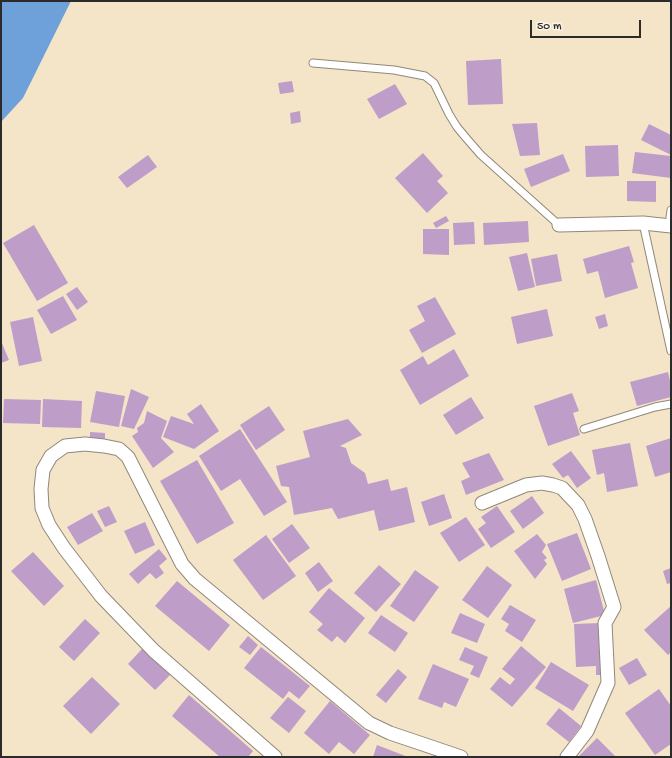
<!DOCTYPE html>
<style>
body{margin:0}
#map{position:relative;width:672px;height:758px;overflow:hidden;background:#f4e4c8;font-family:"Gochi Hand",sans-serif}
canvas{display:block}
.frame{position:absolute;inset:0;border:2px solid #2b2b2b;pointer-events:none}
.scale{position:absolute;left:530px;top:20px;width:111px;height:18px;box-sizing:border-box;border:2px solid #2b2b2b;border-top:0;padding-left:5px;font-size:12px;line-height:14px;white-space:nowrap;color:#2b2b2b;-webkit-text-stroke:3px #fcf5e5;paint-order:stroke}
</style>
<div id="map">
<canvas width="672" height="758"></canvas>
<div class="frame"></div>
<div class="scale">50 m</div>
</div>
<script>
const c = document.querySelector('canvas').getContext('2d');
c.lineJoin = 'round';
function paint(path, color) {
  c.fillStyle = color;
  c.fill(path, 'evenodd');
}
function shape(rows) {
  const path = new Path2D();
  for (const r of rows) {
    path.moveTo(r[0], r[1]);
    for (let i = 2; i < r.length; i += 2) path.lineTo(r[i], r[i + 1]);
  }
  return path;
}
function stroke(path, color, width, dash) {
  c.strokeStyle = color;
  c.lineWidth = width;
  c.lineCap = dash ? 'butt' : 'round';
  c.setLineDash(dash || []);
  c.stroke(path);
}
paint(shape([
 [1,1,71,1,23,98,1,122]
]), '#6ea0d9');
paint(shape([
 [501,59,503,104,468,105,466,61],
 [292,81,294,92,280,94,278,83],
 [395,84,407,104,379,119,367,99],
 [300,111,301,122,291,124,290,113],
 [537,123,540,155,520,156,512,124],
 [649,124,671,135,671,155,641,140],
 [618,145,619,176,586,177,585,146],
 [635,152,671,156,671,178,632,173],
 [423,153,443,176,437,181,448,193,427,213,395,178],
 [563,154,570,171,531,187,524,169],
 [148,155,157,167,127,188,118,177],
 [627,181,656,181,656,202,627,201],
 [446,216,449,221,436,228,433,223],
 [528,221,529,242,484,245,483,223],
 [474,222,475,244,454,245,453,223],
 [34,225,68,283,37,301,3,243],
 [423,229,449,229,449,255,423,254],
 [629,246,634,262,631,263,638,288,605,298,598,271,587,274,583,259],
 [527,253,535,287,518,291,509,257],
 [557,254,562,281,536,286,531,259],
 [77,287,88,302,77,310,66,294],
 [63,296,77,320,51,334,37,310],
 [435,297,456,334,422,353,409,330,425,321,417,306],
 [547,309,553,336,517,344,511,317],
 [605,314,608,326,599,329,595,317],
 [33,317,42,361,19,366,10,322],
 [1,341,9,360,1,363],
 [454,349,469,376,420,405,400,370,423,356,428,365],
 [668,372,671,385,671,397,637,406,630,382],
 [131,389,149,397,134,429,121,426],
 [96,391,125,396,119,427,90,422],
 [572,393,579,411,573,413,580,435,548,446,534,406],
 [471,397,484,418,456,435,443,415],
 [4,399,41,400,40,424,3,423],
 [43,399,82,401,81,428,42,427],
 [201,404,219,431,194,449,163,437,171,416,194,424,187,414],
 [269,406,285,430,256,450,240,425],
 [147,411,167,421,161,438,174,452,153,468,132,436,138,432,137,428,144,423],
 [348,419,362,435,340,446,346,448,351,463,365,473,368,484,388,479,391,491,407,487,415,522,379,531,374,510,338,519,332,508,294,515,289,487,281,486,276,466,310,457,303,431],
 [240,429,287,502,264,516,240,479,221,491,199,456],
 [90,432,105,433,105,439,90,438],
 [671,438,671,472,655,477,646,446],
 [630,443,638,486,607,492,604,473,597,475,592,450],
 [571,451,591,478,577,488,568,475,563,478,552,464],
 [489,453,504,480,466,495,461,481,470,477,462,463],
 [197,460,234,523,197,544,160,481],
 [444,494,452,518,429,526,421,502],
 [532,496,544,513,523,529,510,511],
 [109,506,117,522,105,527,97,511],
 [497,506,515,532,491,548,478,529,486,523,481,517],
 [92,513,103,531,78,545,67,527],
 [466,517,485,545,459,562,440,533],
 [145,522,155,545,135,554,124,531],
 [292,524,310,548,289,563,272,539],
 [577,533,591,569,562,581,547,544],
 [537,534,546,545,542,552,547,558,544,560,547,564,535,579,514,551],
 [266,535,296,576,263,600,233,560],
 [159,549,167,559,159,566,164,573,156,579,150,573,138,584,129,574],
 [33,552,64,586,44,606,11,571],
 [319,562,333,581,318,592,305,573],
 [379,565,401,584,376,612,354,593],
 [487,566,512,585,488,618,462,600],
 [671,568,671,583,667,584,663,571],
 [415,570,439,587,414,622,390,606],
 [596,580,605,615,573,623,564,589],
 [177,581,230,625,209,651,155,606],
 [329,588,365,618,345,643,337,636,332,642,317,630,323,624,309,612],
 [510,605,536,620,522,642,505,631,509,624,501,619],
 [671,606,671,652,668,655,644,630],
 [460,613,485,624,477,643,451,633],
 [381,615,408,633,395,652,368,633],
 [85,619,100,633,74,661,59,647],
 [600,623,603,675,596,675,596,666,576,667,574,624],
 [248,636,258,645,250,655,239,647],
 [521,646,546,667,512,707,490,689,500,677,510,685,515,679,502,669],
 [261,647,310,686,299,699,289,691,283,699,244,668],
 [465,647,488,657,479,678,470,674,474,666,459,660],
 [142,649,170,675,155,690,128,664],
 [637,658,647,675,629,685,619,668],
 [551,662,589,685,573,711,535,688],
 [433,664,469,679,456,707,444,702,442,708,418,699],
 [398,669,407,677,386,703,376,695],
 [92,677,120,704,91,734,63,706],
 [659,689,671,706,671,744,655,755,625,713],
 [189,695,253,751,248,757,220,757,172,716],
 [288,697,306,711,289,733,270,718],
 [330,701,370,735,354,754,339,742,329,754,304,733],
 [559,708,581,726,569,742,546,724],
 [597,738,616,757,578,757],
 [377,745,408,757,373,757]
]), '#be9dc9');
const service = shape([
 [313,63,394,70,425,76,434,83,449,114,457,127,467,139,481,155,559,225],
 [643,223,671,351],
 [669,225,671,210],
 [584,429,655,407,671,404]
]);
const minor = shape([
 [559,225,643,223,671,226],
 [482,503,526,485,542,483,553,485,562,488,578,505,585,519,598,556,614,607,605,623,608,683,587,731,567,757],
 [275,757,154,651,101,596,64,548,49,525,42,508,41,489,43,470,51,456,65,446,85,444,104,446,119,449,128,457,182,564,195,579,369,723,390,733,461,757]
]);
stroke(service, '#90887a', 9);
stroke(minor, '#90887a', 15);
stroke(service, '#fff', 7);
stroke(minor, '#fff', 13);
</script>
